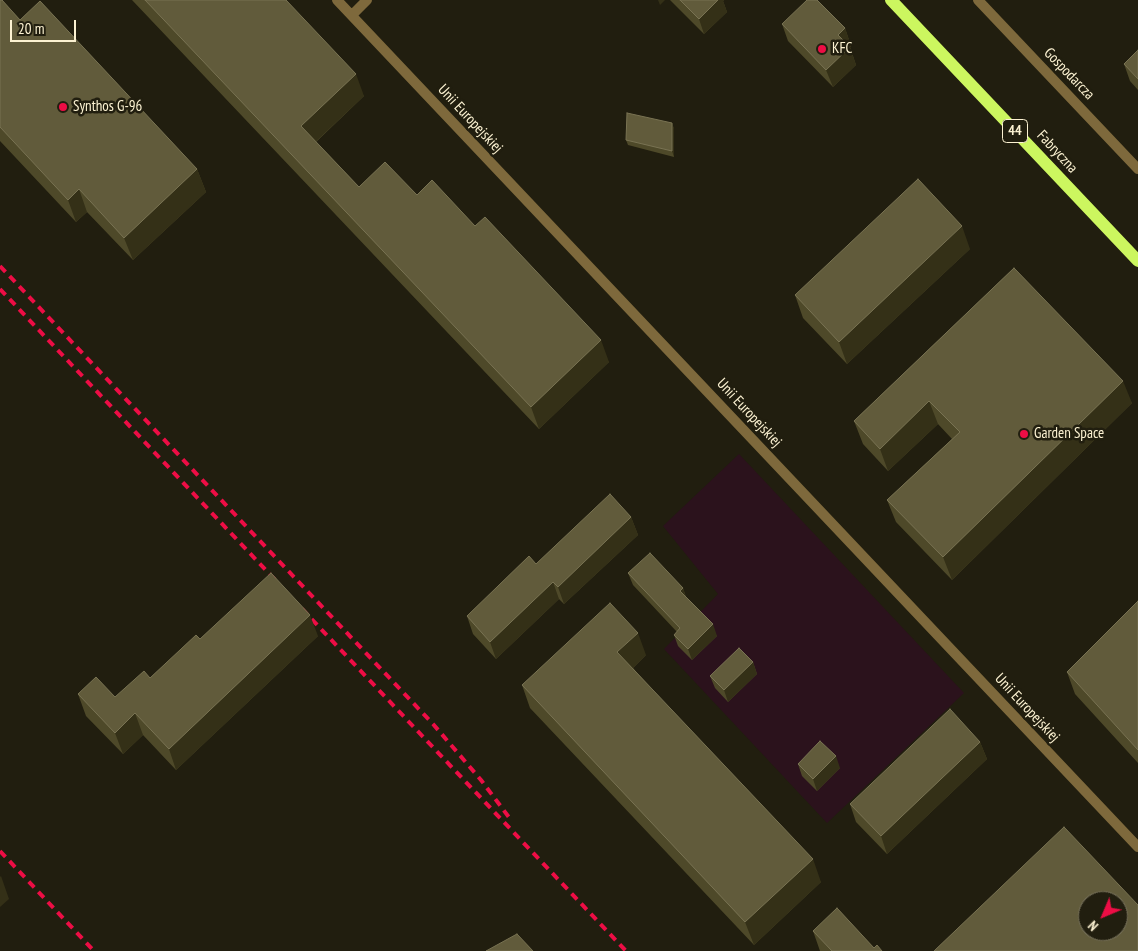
<!DOCTYPE html>
<style>
body{margin:0}
#map{position:relative;width:1138px;height:951px;overflow:hidden;background:#211e0f;font-family:"PT Sans Narrow",sans-serif}
canvas{display:block}
.north{position:absolute;left:1078px;top:891px;width:50px;height:50px;box-sizing:border-box;background:#211e0f;border:1px solid #79735d;border-radius:50%;rotate:225deg;font-size:14px;font-weight:700;line-height:20px;text-align:center;color:#fcf2d2}
.north::after{content:'';display:block;margin:auto;width:18px;height:22px;background:#ed0d45;clip-path:polygon(50% 0,100% 100%,50% 72%,0 100%)}
.scale{position:absolute;left:10px;top:20px;width:66px;height:22px;box-sizing:border-box;border:2px solid #fcf2d2;border-top:0;padding-left:6px;font-size:15px;line-height:18px;white-space:nowrap;color:#fcf2d2;-webkit-text-stroke:4px #211e0f;paint-order:stroke}
</style>
<div id="map">
<canvas width="1138" height="951"></canvas>
<div class="north">N</div>
<div class="scale">20 m</div>
</div>
<script>
const c = document.querySelector('canvas').getContext('2d');
c.lineJoin = 'round';
function paint(path, color) {
  c.fillStyle = color;
  c.fill(path, 'evenodd');
}
function shape(rows) {
  const path = new Path2D();
  for (const r of rows) {
    path.moveTo(r[0], r[1]);
    for (let i = 2; i < r.length; i += 2) path.lineTo(r[i], r[i + 1]);
  }
  return path;
}
function stroke(path, color, width, dash) {
  c.strokeStyle = color;
  c.lineWidth = width;
  c.lineCap = dash ? 'butt' : 'round';
  c.setLineDash(dash || []);
  c.stroke(path);
}
function drawText(font, color, halo, rows, align = 'center') {
  c.font = font + ' "PT Sans Narrow",sans-serif';
  c.lineWidth = 5;
  c.setLineDash([]);
  c.textBaseline = 'middle';
  c.strokeStyle = halo;
  c.fillStyle = color;
  for (const [text, x, y, turn = 0] of rows) {
    c.save();
    c.translate(x, y);
    c.rotate((+turn || 0) * Math.PI / 180);
    c.textAlign = isNaN(turn) ? turn : align;
    if (halo) c.strokeText(text, 0, 0);
    c.fillText(text, 0, 0);
    c.restore();
  }
}
paint(shape([
 [739,454,964,693,827,823,664,649,718,594,663,526]
]), '#2b121c');
stroke(shape([
 [337,0,1138,847],
 [978,0,1138,169],
 [352,15,367,0]
]), '#7e693c', 10);
stroke(shape([
 [891,0,1138,261]
]), '#ccf65f', 12);
stroke(shape([
 [0,266,433,724,481,780,511,820],
 [0,289,278,583],
 [302,609,626,951],
 [0,851,94,951]
]), '#ed0d45', 4, [8, 6]);
paint(shape([
 [0,0,20,20,197,169,206,192,133,260,87,212,76,222,0,141],
 [132,0,286,0,364,96,316,142,359,187,417,195,475,226,609,362,539,429],
 [670,0,724,0,723,1,727,12,704,34],
 [782,24,845,28,851,46,850,47,856,65,833,87,788,41],
 [1138,50,1138,90,1130,81,1124,64],
 [672,123,674,129,674,157,628,145,626,140],
 [970,249,847,364,803,318,795,295],
 [1014,268,1132,403,952,580,896,522,887,500,952,439,938,424,888,471,863,444,854,421],
 [631,517,638,535,564,604,559,599,496,659,473,634,467,616,536,564],
 [628,573,683,588,686,597,717,636,692,660,678,646,674,635,677,632,633,585],
 [1138,601,1138,763,1075,694,1067,672],
 [318,636,176,770,143,735,123,754,86,716,78,694,115,697,150,678,200,639],
 [646,655,633,668,821,882,754,945,530,708,522,685],
 [753,662,757,674,728,702,715,688,710,676],
 [980,742,987,759,887,854,856,822,850,804],
 [798,764,840,768,817,791,802,776],
 [813,931,874,948,882,951,820,951]
]), '#4e4929');
paint(shape([
 [658,0,665,0,660,5],
 [718,0,724,0,723,1,727,12,704,34,699,19],
 [845,28,851,46,844,52,838,35],
 [850,47,856,65,833,87,826,70],
 [356,74,364,96,309,148,301,126],
 [672,123,674,129,674,157,672,151],
 [197,169,206,192,133,260,124,238],
 [79,189,87,212,76,222,68,200],
 [962,226,970,249,847,364,839,342],
 [601,340,609,362,539,429,531,407],
 [1123,381,1132,403,952,580,943,557],
 [929,401,938,424,888,471,880,449],
 [631,517,638,535,564,604,558,587],
 [553,582,559,599,496,659,490,642],
 [683,588,687,600,680,591],
 [310,615,318,636,176,770,169,749],
 [713,624,717,636,692,660,688,649],
 [638,633,646,655,626,675,617,652],
 [753,662,757,674,728,702,724,690],
 [135,713,143,735,123,754,115,733],
 [980,742,987,759,887,854,881,836],
 [836,756,840,768,817,791,813,779],
 [813,859,821,882,754,945,745,922],
 [1,876,9,899,0,907,0,877]
]), '#343017');
const building = shape([
 [0,0,2,0,20,20,40,1,197,169,124,238,79,189,68,200,0,127,0,0],
 [145,0,286,0,356,74,301,126,359,187,385,162,417,195,432,180,475,226,485,217,601,340,531,407,145,0],
 [680,0,718,0,699,19,680,0],
 [807,0,817,0,845,28,838,35,850,47,826,70,782,24,807,0],
 [1138,50,1138,79,1124,64,1138,50],
 [627,113,672,123,672,151,626,140,627,113],
 [918,179,962,226,839,342,795,295,918,179],
 [1014,268,1123,381,943,557,887,500,960,432,929,401,880,449,854,421,1014,268],
 [610,494,631,517,558,587,553,582,490,642,467,616,529,556,536,564,610,494],
 [650,553,683,588,680,591,713,624,688,649,674,635,680,628,628,573,650,553],
 [271,573,310,615,169,749,135,713,115,733,78,694,96,677,115,697,144,671,150,678,196,635,200,639,271,573],
 [1138,601,1138,750,1067,672,1138,601],
 [610,603,638,633,617,652,813,859,745,922,522,685,610,603],
 [739,648,753,662,724,690,710,676,739,648],
 [950,709,980,742,881,836,850,804,950,709],
 [820,741,836,756,813,779,798,764,820,741],
 [1064,827,1138,905,1138,951,934,951,1064,827],
 [1088,901,1118,901,1118,931,1088,931,1088,901],
 [837,908,874,948,877,945,882,951,832,951,813,931,837,908],
 [517,934,533,951,486,951,517,934]
]);
paint(building, '#615b3b');
stroke(building, '#797353', 1);
for (const [x, y, r, color] of [
 [822,49,5,"#ed0d45"],
 [63,107,5,"#ed0d45"],
 [1024,434,5,"#ed0d45"]
]) {
  const dot = new Path2D();
  dot.arc(x, y, r, 0, 2 * Math.PI);
  c.fillStyle = color;
  c.fill(dot);
  stroke(dot, '#211e0f', 2);
}
for (const [x, y, w] of [
 [1015,131,25]
]) {
  const box = new Path2D();
  box.roundRect(x - w / 2, y - 11.5, w, 23, 4);
  c.fillStyle = '#211e0f';
  c.fill(box);
  stroke(box, '#fcf2d2', 1);
}
drawText('bold 14px', '#fcf2d2', null, [
 ["44",1015,131]
]);
drawText('15px', '#fcf2d2', '#211e0f', [
 ["KFC",832,49],
 ["Synthos G-96",73,107],
 ["Garden Space",1034,434]
], 'left');
drawText('15px', '#fcf2d2', '#211e0f', [
 ["Gospodarcza",1069,74,46],
 ["Unii Europejskiej",470,119,47],
 ["Fabryczna",1057,152,47],
 ["Unii Europejskiej",749,413,47],
 ["Unii Europejskiej",1027,708,47]
]);
</script>
